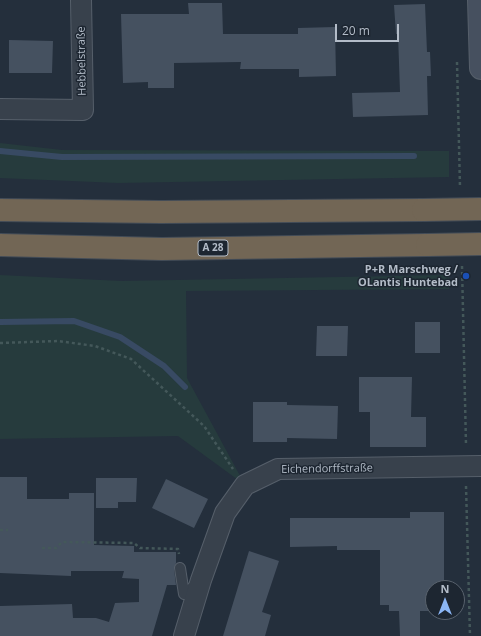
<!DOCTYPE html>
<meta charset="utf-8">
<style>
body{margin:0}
#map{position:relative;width:481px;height:636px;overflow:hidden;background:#242f3c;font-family:"Open Sans",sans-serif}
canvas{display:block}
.north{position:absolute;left:425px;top:580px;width:40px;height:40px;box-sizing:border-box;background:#1d2631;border:1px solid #59626d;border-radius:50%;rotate:0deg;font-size:11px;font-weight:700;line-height:16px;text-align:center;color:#b3bcc8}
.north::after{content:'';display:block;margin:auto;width:14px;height:18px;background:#8bb6f5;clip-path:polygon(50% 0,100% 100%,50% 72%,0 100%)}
.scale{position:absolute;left:335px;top:24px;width:64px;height:18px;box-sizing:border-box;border:2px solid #b3bcc8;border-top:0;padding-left:5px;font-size:12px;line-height:14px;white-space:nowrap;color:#b3bcc8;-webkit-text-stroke:3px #1d2631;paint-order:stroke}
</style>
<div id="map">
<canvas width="481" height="636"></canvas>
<div class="north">N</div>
<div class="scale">20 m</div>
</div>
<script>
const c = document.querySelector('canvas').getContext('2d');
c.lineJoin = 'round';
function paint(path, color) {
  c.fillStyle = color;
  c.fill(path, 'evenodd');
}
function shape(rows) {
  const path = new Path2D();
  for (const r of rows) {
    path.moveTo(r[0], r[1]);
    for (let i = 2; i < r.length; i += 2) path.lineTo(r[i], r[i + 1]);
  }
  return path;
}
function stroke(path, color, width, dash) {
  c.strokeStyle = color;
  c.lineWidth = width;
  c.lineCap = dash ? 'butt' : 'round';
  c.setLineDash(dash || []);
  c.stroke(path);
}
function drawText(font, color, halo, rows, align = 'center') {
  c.font = font + ' "Open Sans",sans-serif';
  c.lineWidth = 3;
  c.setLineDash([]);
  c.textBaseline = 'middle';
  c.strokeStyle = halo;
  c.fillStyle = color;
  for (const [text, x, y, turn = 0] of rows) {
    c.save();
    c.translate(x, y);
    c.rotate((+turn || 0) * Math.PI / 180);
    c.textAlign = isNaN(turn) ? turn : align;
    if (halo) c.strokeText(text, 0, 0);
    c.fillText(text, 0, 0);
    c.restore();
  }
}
paint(shape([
 [0,143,62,150,449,151,449,177,118,183,0,178],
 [0,275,121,281,449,275,449,289,186,291,187,378,245,485,178,436,0,439]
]), '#263b3d');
stroke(shape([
 [0,151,62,157,414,156],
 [0,322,74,321,120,337,164,366,185,387]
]), '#384a63', 6);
paint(shape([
 [188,3,222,3,223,34,298,34,298,28,335,27,336,76,299,77,299,69,240,69,241,62,174,63,174,88,148,88,148,82,123,83,121,14,189,14],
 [425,4,427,52,430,52,431,76,427,76,428,115,353,117,352,93,400,92,398,34,396,34,394,5],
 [9,40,53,41,52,73,9,73],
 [415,322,440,322,440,353,415,353],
 [317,326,348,326,347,356,316,356],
 [359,377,412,377,411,417,426,417,426,447,370,447,370,412,359,412],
 [253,402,287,402,287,405,338,406,337,439,287,438,287,442,253,442],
 [0,477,27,477,27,499,69,499,69,493,94,493,94,545,134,546,134,552,176,552,176,563,174,569,176,585,167,585,152,636,0,636,0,606,72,604,73,618,96,618,109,622,115,603,139,602,139,579,122,578,124,571,71,571,71,576,0,573],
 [96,478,137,478,136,502,118,502,118,508,96,508],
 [166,479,208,499,194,528,152,508],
 [410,512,444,512,444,588,433,588,433,611,420,611,420,636,400,636,399,611,389,611,389,605,380,605,380,550,337,550,337,546,290,547,290,518,410,518],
 [249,551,279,561,262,612,271,615,265,636,223,636]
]), '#455160');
const lane = shape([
 [180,568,184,594,197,584]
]);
const street = shape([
 [0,109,83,110,81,0],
 [184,636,201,580,225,513,245,485,278,469,481,466]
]);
const secondary = shape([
 [479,0,481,68]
]);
const highway = shape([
 [0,210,161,212,423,210],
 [0,245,162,249,427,245]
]);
stroke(lane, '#565f6a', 12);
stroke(street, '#565f6a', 22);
stroke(secondary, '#565f6a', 24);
stroke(highway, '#434c57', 24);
stroke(shape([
 [457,62,460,187],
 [462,266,466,445],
 [0,343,58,341,95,346,131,359,204,426,233,469],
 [466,486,470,636],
 [0,530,8,530],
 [42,548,56,548,62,542,134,543,140,548,178,549,179,554]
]), '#44585a', 2.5, [3, 3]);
stroke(lane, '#38414c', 10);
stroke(street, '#38414c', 20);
stroke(secondary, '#46505f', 22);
stroke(highway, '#726655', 22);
const highwayBridge = shape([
 [423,210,481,209],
 [427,245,481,244]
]);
stroke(highwayBridge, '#434c57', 24, []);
stroke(highwayBridge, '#726655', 22);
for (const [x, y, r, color] of [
 [466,276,4,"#1a4fb4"]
]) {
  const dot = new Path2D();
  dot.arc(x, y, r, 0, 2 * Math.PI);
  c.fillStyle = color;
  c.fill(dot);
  stroke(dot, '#1d2631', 1.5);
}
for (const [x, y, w] of [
 [213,248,30]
]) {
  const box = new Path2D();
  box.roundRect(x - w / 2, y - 8, w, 16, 3);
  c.fillStyle = '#1d2631';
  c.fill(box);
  stroke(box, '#b3bcc8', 1);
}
drawText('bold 10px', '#b3bcc8', null, [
 ["A 28",213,248]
]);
drawText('11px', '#b3bcc8', '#1d2631', [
 ["Hebbelstraße",82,61,-91],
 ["Eichendorffstraße",327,469,-1]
]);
drawText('bold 11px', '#b3bcc8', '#1d2631', [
 ["P+R Marschweg /",458,270],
 ["OLantis Huntebad",458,283]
], 'right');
</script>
